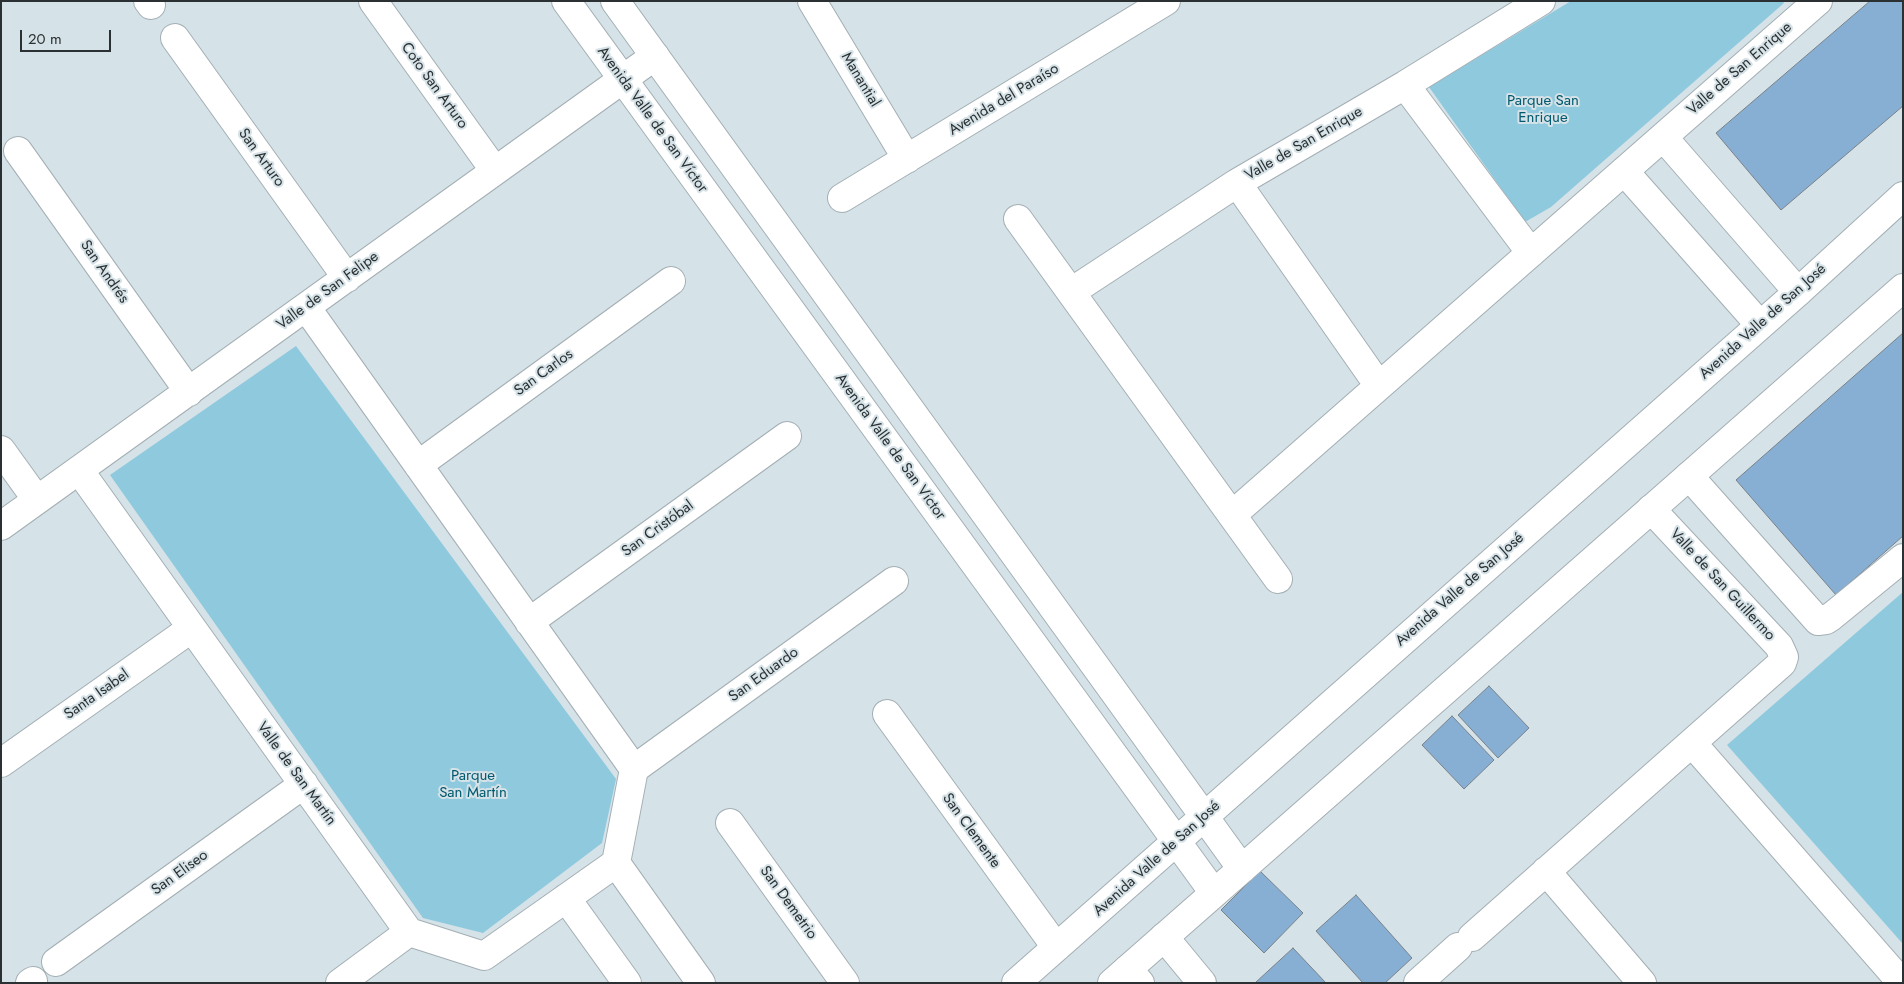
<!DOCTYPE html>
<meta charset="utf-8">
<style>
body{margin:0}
#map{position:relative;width:1904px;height:984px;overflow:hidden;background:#d5e2e7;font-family:Jost,sans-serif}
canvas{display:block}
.frame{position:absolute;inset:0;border:2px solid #2b3032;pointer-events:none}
.scale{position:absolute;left:20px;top:30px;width:91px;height:22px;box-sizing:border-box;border:2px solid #2b3032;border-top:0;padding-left:6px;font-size:15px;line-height:18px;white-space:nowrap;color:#2b3032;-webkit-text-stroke:4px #d5e2e7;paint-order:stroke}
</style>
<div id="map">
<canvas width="1904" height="984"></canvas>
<div class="frame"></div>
<div class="scale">20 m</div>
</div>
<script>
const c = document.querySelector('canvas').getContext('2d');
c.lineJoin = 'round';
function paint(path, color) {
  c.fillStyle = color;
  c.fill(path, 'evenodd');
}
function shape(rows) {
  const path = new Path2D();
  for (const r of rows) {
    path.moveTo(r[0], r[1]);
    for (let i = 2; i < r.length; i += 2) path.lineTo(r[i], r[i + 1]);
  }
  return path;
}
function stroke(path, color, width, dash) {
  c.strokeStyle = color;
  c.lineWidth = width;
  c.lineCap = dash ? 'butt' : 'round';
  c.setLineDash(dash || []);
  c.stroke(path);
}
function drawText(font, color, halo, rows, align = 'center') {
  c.font = font + ' Jost,sans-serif';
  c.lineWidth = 4;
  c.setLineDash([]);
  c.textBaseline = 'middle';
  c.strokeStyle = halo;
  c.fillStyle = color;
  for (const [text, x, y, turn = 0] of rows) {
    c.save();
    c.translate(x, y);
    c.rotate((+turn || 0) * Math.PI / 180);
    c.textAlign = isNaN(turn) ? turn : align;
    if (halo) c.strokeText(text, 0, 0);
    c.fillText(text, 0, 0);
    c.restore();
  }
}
paint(shape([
 [1571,1,1783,1,1784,3,1551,207,1525,222,1429,87],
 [296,346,616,779,602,843,483,933,423,918,110,475],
 [1903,592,1903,944,1727,745]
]), '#8ec9de');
const building = shape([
 [1870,1,1903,1,1903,106,1781,210,1716,133,1870,1],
 [1903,333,1903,536,1836,595,1736,480,1903,333],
 [1489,686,1529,728,1498,758,1458,715,1489,686],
 [1452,716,1494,760,1464,789,1422,745,1452,716],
 [1260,871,1303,913,1264,953,1221,910,1260,871],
 [1356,895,1412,958,1385,983,1363,983,1316,931,1356,895],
 [1293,948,1326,983,1255,983,1293,948]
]);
paint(building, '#87aed3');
stroke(building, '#798189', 1);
const minor = shape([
 [148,1,151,5],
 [373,1,495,171],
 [812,1,907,159],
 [175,38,347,278],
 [1405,85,1531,253],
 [1663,137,1798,292],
 [18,151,189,392],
 [1624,171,1760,325],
 [1237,183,1379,386],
 [842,198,1166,1],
 [1018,219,1278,579],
 [1071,292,1237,183,1405,85,1541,1],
 [1,450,37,500],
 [418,465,671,281],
 [79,470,409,932,484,956,616,863,634,769,306,307],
 [1689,476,1818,621,1826,620,1832,616,1903,558],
 [1232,515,1818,1],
 [1,526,655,56],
 [529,622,787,436],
 [887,714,1056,947],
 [1692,743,1902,983],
 [1,763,192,628],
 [634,769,894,581],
 [730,823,845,983],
 [616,863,701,983],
 [1546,871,1642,983],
 [566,898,627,983],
 [1164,937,1202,983],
 [1472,937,1782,663,1784,657,1779,646,1651,509],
 [56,962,304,784],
 [1128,969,1140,983],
 [30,983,33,981],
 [340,983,409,932],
 [1418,983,1458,947]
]);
const tertiary = shape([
 [566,1,1214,893],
 [615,1,1242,869],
 [1016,983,1798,292,1903,196],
 [1112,983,1903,288]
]);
stroke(minor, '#a3afb4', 30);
stroke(tertiary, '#a3afb4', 30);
stroke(minor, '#fff', 28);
stroke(tertiary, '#fff', 28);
drawText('15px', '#2b3032', '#d5e2e7', [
 ["Valle de San Enrique",1740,69,-41],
 ["Manantial",860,80,59],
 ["Coto San Arturo",434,86,54],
 ["Avenida del Paraíso",1004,100,-31],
 ["Avenida Valle de San Víctor",652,120,54],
 ["Valle de San Enrique",1304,144,-30],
 ["San Arturo",261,158,54],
 ["San Andrés",104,272,55],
 ["Valle de San Felipe",328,291,-36],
 ["Avenida Valle de San José",1763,322,-42],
 ["San Carlos",544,373,-36],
 ["Avenida Valle de San Víctor",890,447,54],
 ["San Cristóbal",658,529,-36],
 ["Valle de San Guillermo",1722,585,47],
 ["Avenida Valle de San José",1460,590,-41],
 ["San Eduardo",764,675,-36],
 ["Santa Isabel",97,695,-35],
 ["Valle de San Martín",296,774,54],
 ["San Clemente",971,831,54],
 ["Avenida Valle de San José",1157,859,-42],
 ["San Eliseo",180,873,-36],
 ["San Demetrio",788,903,54]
]);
drawText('15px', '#00596e', '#d5e2e7', [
 ["Parque San",1543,101],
 ["Enrique",1543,118],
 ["Parque",473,776],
 ["San Martín",473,793]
]);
</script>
